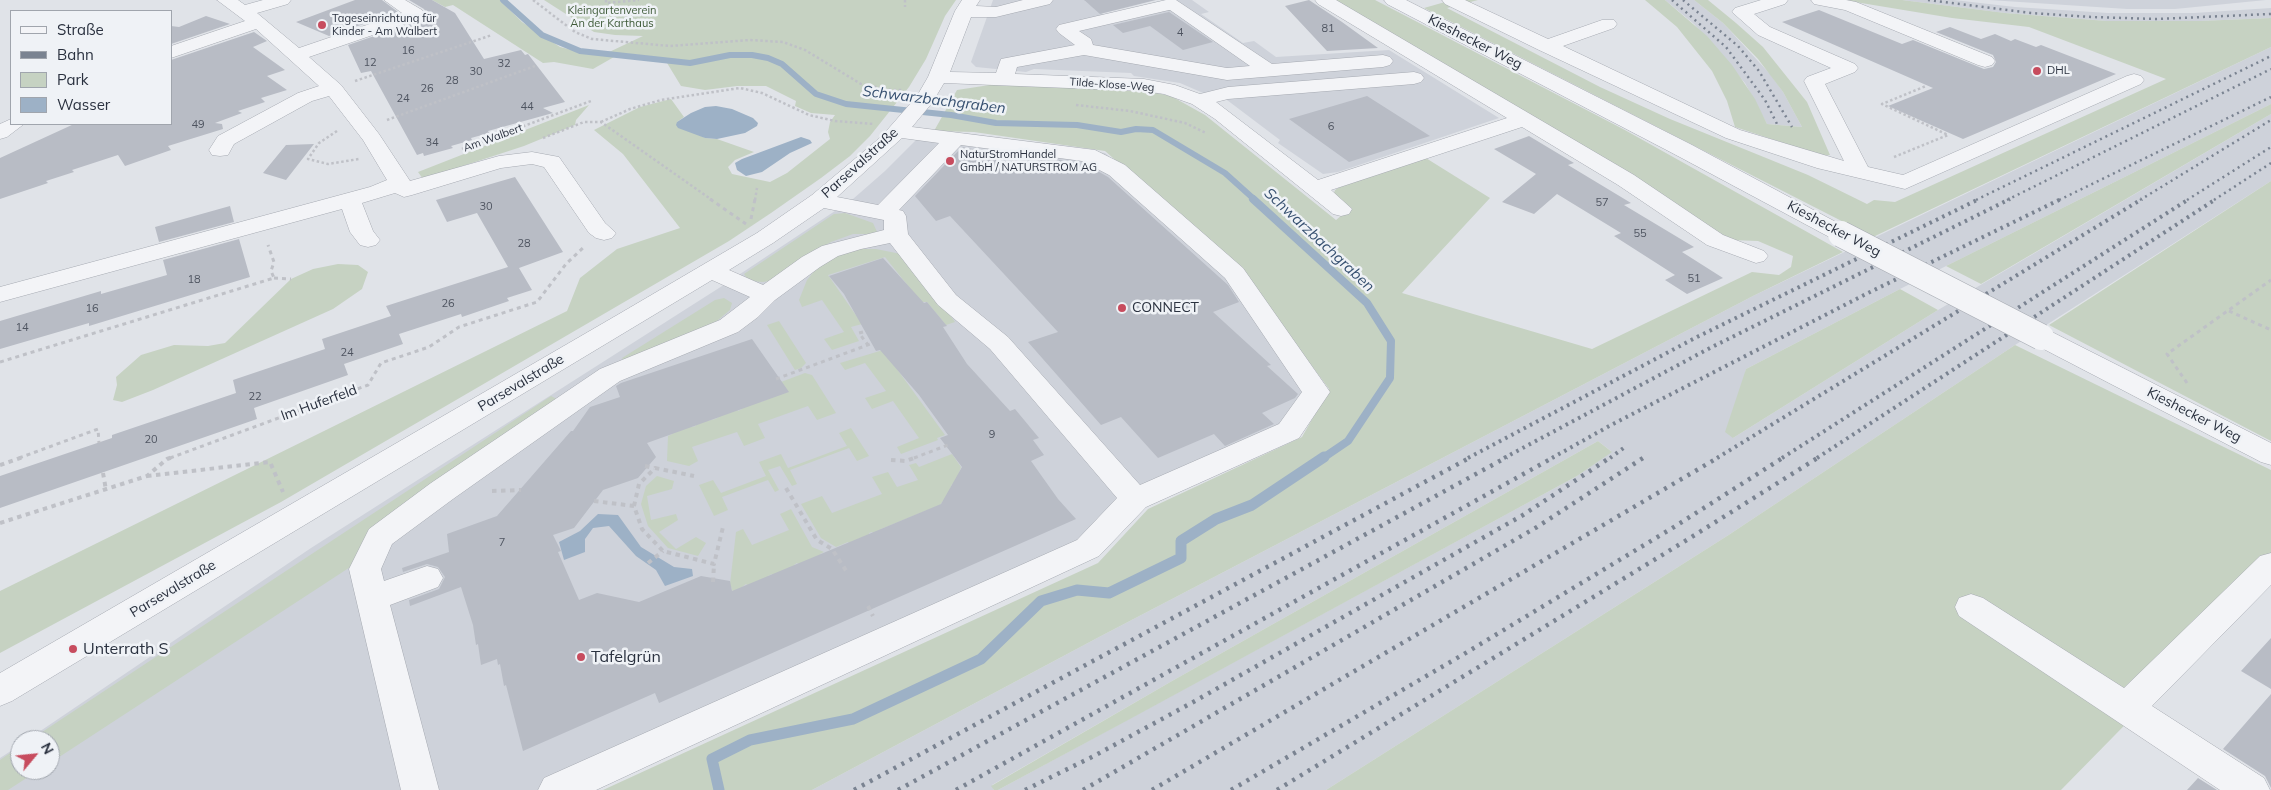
<!DOCTYPE html>
<meta charset="utf-8">
<style>
body{margin:0}
#map{position:relative;width:2271px;height:790px;overflow:hidden;background:#e0e3e8;font-family:Mulish,sans-serif}
canvas{display:block}
.legend{position:absolute;left:10px;top:10px;width:162px;height:115px;box-sizing:border-box;background:#eff2f6;border:1px solid #a0a5ad;margin:0;padding:6px 9px;list-style:none;font-size:15px;color:#2a313f}
.legend li{display:flex;align-items:center;gap:10px;height:25px}
.legend b{width:25px;border:1px solid #a0a5ad}
.north{position:absolute;left:10px;top:730px;width:50px;height:50px;box-sizing:border-box;background:#eff2f6;border:1px solid #a0a5ad;border-radius:50%;rotate:62deg;font-size:14px;font-weight:700;line-height:20px;text-align:center;color:#2a313f}
.north::after{content:'';display:block;margin:auto;width:18px;height:22px;background:#c74c5e;clip-path:polygon(50% 0,100% 100%,50% 72%,0 100%)}
</style>
<div id="map">
<canvas width="2271" height="790"></canvas>
<ul class="legend">
<li><b style="height:6px;background:#f3f4f7"></b>Straße</li>
<li><b style="height:6px;background:#7a8391"></b>Bahn</li>
<li><b style="height:14px;background:#c6d2c2"></b>Park</li>
<li><b style="height:14px;background:#9db1c6"></b>Wasser</li>
</ul>
<div class="north">N</div>
</div>
<script>
const c = document.querySelector('canvas').getContext('2d');
c.lineJoin = 'round';
function paint(path, color) {
  c.fillStyle = color;
  c.fill(path, 'evenodd');
}
function shape(rows) {
  const path = new Path2D();
  for (const r of rows) {
    path.moveTo(r[0], r[1]);
    for (let i = 2; i < r.length; i += 2) path.lineTo(r[i], r[i + 1]);
  }
  return path;
}
function stroke(path, color, width, dash) {
  c.strokeStyle = color;
  c.lineWidth = width;
  c.lineCap = dash ? 'butt' : 'round';
  c.setLineDash(dash || []);
  c.stroke(path);
}
function drawText(font, color, halo, rows, align = 'center') {
  c.font = font + ' Mulish,sans-serif';
  c.lineWidth = 5;
  c.setLineDash([]);
  c.textBaseline = 'middle';
  c.strokeStyle = halo;
  c.fillStyle = color;
  for (const [text, x, y, turn = 0] of rows) {
    c.save();
    c.translate(x, y);
    c.rotate((+turn || 0) * Math.PI / 180);
    c.textAlign = isNaN(turn) ? turn : align;
    if (halo) c.strokeText(text, 0, 0);
    c.fillText(text, 0, 0);
    c.restore();
  }
}
paint(shape([
 [993,0,1087,0,1085,1,1104,15,1172,0,1192,0,1209,12,1201,14,1243,43,1254,41,1276,57,1389,50,1499,118,1338,172,1323,174,1278,143,1280,140,1227,100,1217,99,1180,83,1134,76,1131,73,1034,69,1026,72,976,67,971,62],
 [1665,0,1694,0,1723,23,1770,74,1783,92,1802,127,1767,124,1745,83,1694,24],
 [1902,0,1954,0,2015,7,2108,13,2194,13,2271,8,2271,18,2200,21,2107,21,2005,13],
 [1989,0,2266,0,2175,9,2127,9],
 [2271,47,2271,104,1900,289,1746,369,1733,438,1938,310,2271,114,2271,181,2015,345,1727,536,1326,790,998,790,1577,476,1611,451,1598,441,1172,681,992,785,994,790,812,790,1101,636,1753,296],
 [925,131,972,134,1105,153,1239,271,1326,390,1298,435,1140,506,1092,559,591,790,0,790,0,758,20,745,20,770,50,770,50,740,27,740,311,548,719,288,853,199,885,171]
]), '#ced2da');
paint(shape([
 [432,0,500,0,522,22,560,47,580,52,605,54,643,36,615,35,594,32,544,0,956,0,945,16,926,59,909,87,870,136,850,156,821,178,771,213,729,241,281,502,0,653,0,591,567,311,580,278,617,249,680,228,623,154,594,130,640,107,671,99,684,117,677,122,705,138,717,139,754,152,735,160,728,167,732,174,770,182,787,173,830,139,828,132,830,122,835,115,811,113,795,106,796,101,766,86,737,86,705,90,681,86,664,58,621,53,593,69,554,62,543,63,453,5,445,7],
 [1329,0,1375,0,1623,129,1843,252,1753,296,1101,636,812,790,603,790,1098,563,1148,509,1302,437,1329,389,1241,271,1105,151,974,132,934,131,957,90,996,84,1151,92,1171,96,1205,115,1336,220,1348,210,1333,196,1335,190,1350,180,1421,155,1490,198,1402,293,1592,349,1752,272,1779,275,1791,267,1793,256,1758,241,1731,240],
 [1452,0,1478,0,1447,8,1600,87,1670,119,1808,175,1867,204,1874,200,1895,202,2166,79,2029,27,1952,18,1843,0,1902,0,2005,13,2107,21,2200,21,2271,18,2271,47,1873,237,1424,8],
 [1645,0,1665,0,1707,36,1732,65,1755,99,1767,124,1802,127,1783,92,1758,59,1723,23,1694,0,1708,0,1736,23,1763,47,1807,102,1830,155,1823,156,1735,127,1727,101,1712,71,1677,27],
 [2271,104,2271,114,1981,284,1946,266],
 [589,105,576,120,575,125,524,146,423,179,418,172],
 [2271,181,2271,441,2049,325],
 [845,213,873,223,878,234,853,234,831,242,799,261,776,280,763,282,749,281,744,274,834,214],
 [857,249,876,249,901,254,916,268,955,322,946,325,927,302,921,302,885,257,828,275,862,324,851,327,859,341,832,350,824,339,844,332,822,300,802,307,799,300,807,280,819,265,835,255],
 [338,264,358,265,368,272,362,289,333,309,153,390,122,402,113,400,117,385,116,377,141,355,174,345,208,346,225,343,291,279,313,269],
 [1900,289,1938,310,1733,438,1725,432,1746,369],
 [724,298,732,303,730,310,706,330,625,362,622,358,715,300],
 [779,321,806,363,801,368,795,370,767,325],
 [2015,345,2271,470,2271,576,2061,790,1326,790,1727,536],
 [883,350,945,435,937,438,938,440,901,454,897,447,919,438,893,401,872,409,865,398,886,391,865,363,845,370,840,363],
 [805,373,812,375,836,413,817,420,808,406,758,424,765,438,744,446,737,432,692,447,698,461,689,466,667,461,668,436,672,434,672,432,691,426,692,427,696,426,695,424,715,419,719,417,718,416,737,409,738,411,742,409,741,407,760,401,761,402,782,393,787,393,781,382],
 [551,396,563,402,361,560,50,763,50,740,30,740],
 [851,428,869,456,857,461,849,448,790,470,797,484,792,486,780,466,768,470,779,490,775,492,768,480,722,497,728,510,714,516,699,485,713,480,721,493,766,476,759,462,781,454,788,468,847,446,839,433],
 [1598,441,1612,452,1577,476,1130,719,998,790,994,790,991,786,1172,681],
 [952,454,961,467,955,485,952,484,946,501,943,501,940,505,881,529,882,531,874,534,872,532,869,533,869,536,849,544,848,542,836,547,821,538,801,504,822,496,832,513,882,494,872,477,888,472,897,487,918,480,909,465,916,463,919,467],
 [657,476,674,481,672,489,647,496,651,520,676,514,678,520,659,532,676,549,696,537,706,543,698,556,668,548,648,526,641,504,646,486],
 [791,509,812,547,824,552,820,554,820,556,799,565,797,563,794,565,795,567,773,576,772,574,768,576,769,577,748,586,746,584,742,587,743,589,733,592,730,584,736,532,743,529,752,545,789,530,780,514],
 [20,746,20,770,39,770,8,790,0,790,0,760]
]), '#c6d2c2');
paint(shape([
 [716,106,732,109,753,118,758,123,757,126,745,133,717,139,705,138,678,128,676,125,677,122,691,113,705,107],
 [801,137,810,140,812,143,790,153,762,172,746,176,737,170,735,163,742,159],
 [598,514,618,515,641,547,674,567,692,569,693,576,665,586,656,570,636,556,609,526,593,528,585,539,585,552,564,560,559,542,580,531]
]), '#9db1c6');
stroke(shape([
 [503,0,542,35,580,51,690,63,730,55,752,55,768,58,782,64,816,94,846,104,951,115,996,123,1077,125,1121,132,1136,129,1153,130,1225,173,1255,200]
]), '#9db1c6', 6);
stroke(shape([
 [1253,199,1367,303,1391,341,1390,378,1348,441,1323,458]
]), '#9db1c6', 8);
stroke(shape([
 [719,790,712,759,750,740,853,719,981,659,1041,601,1077,590,1109,593,1181,558,1181,541,1216,519,1252,505,1324,457]
]), '#9db1c6', 11);
paint(shape([
 [355,0,382,0,398,12,329,36,296,22],
 [409,0,432,0,455,13,484,59,521,50,525,55,528,54,565,102,543,108,553,113,488,131,489,133,471,138,472,140,451,146,453,148,424,156,423,153,417,155,371,71,361,73,348,45,424,19,427,14,424,9],
 [1084,0,1156,0,1100,14],
 [1309,0,1342,22,1378,48,1327,51,1285,6],
 [1819,10,1902,44,1913,40,1984,69,1993,67,1996,62,1993,55,1936,32,1950,27,1981,39,1995,34,2011,41,2015,39,2036,47,2041,45,2116,74,1963,139,1888,106,1933,88,1782,22],
 [1169,12,1213,42,1183,50,1150,26,1123,33,1113,25],
 [206,16,230,24,171,44,171,26,179,27],
 [254,32,267,41,253,47,285,70,267,76,287,90,261,98,265,102,238,111,242,113,215,123,222,124,223,129,168,146,171,150,125,166,118,155,72,170,74,172,46,181,48,183,0,199,0,158,74,124,171,124,171,60],
 [1367,96,1430,136,1349,162,1289,119],
 [1529,136,1574,163,1568,165,1631,203,1624,205,1694,247,1682,252,1723,278,1687,294,1665,280,1675,275,1614,236,1621,233,1557,194,1534,214,1502,202,1536,174,1494,149],
 [314,144,286,180,263,173,286,145],
 [962,147,997,154,997,159,1009,170,1048,158,1065,161,1079,174,1094,169,1108,177,1228,285,1239,302,1213,312,1271,365,1267,366,1298,394,1295,398,1262,413,1274,424,1225,446,1214,434,1158,458,1121,417,1101,425,1028,342,1058,332,950,216,936,221,915,196],
 [515,177,563,252,519,268,532,290,507,298,509,301,462,317,461,314,399,334,403,344,344,364,348,375,254,408,257,419,0,508,0,476,112,438,112,435,236,393,233,380,325,349,322,339,391,316,386,306,508,267,477,213,447,222,436,200],
 [230,206,234,222,159,242,155,227],
 [239,239,250,277,89,326,89,323,0,349,0,321,101,291,101,294,167,275,163,260],
 [883,258,924,303,927,302,947,326,943,327,967,364,1010,411,1015,409,1039,438,1033,440,1044,455,1031,461,1058,499,1076,519,659,703,655,693,523,751,506,685,504,686,500,664,498,665,497,659,481,665,478,644,476,645,473,625,461,587,410,606,409,600,439,589,445,577,438,567,427,564,403,572,402,568,449,552,447,534,497,516,571,431,573,431,590,407,620,397,616,386,621,383,752,339,789,392,647,443,656,457,638,478,603,490,574,528,553,535,561,551,558,552,579,600,597,593,639,602,701,576,730,581,732,591,941,504,962,467,940,438,948,435,919,395,880,350,876,351,844,294,829,276],
 [2271,638,2271,689,2241,671],
 [2271,694,2271,788,2265,776,2223,749],
 [2198,778,2217,790,2187,790]
]), '#b8bcc5');
const minor = shape([
 [217,0,238,0,245,5,263,0,291,0,288,4,257,13,299,48,402,13,384,0,405,0,422,10,425,14,422,18,309,57,341,85,379,134,410,181,499,156,532,152,559,157,605,223,616,233,612,238,604,240,596,238,589,233,544,167,532,164,501,168,412,195,404,197,395,193,362,203,373,231,380,240,376,245,368,247,360,245,350,232,342,209,0,302,0,287,370,187,387,180,363,140,329,96,312,101,234,144,228,155,220,156,212,155,209,150,218,136,298,93,319,86,256,29,171,58,171,46,245,21,217,0],
 [962,0,980,0,976,6,996,7,1023,0,1053,0,1050,4,996,17,971,17,950,72,996,73,1001,59,1075,45,1059,33,1056,29,1059,25,1166,0,1176,0,1272,64,1383,55,1390,57,1393,61,1390,65,1383,67,1227,80,1084,55,1017,67,1015,74,1144,79,1175,85,1200,94,1228,87,1414,72,1421,74,1424,78,1421,82,1414,84,1228,99,1216,102,1318,180,1507,118,1318,4,1315,0,1336,0,1634,175,1723,235,1764,251,1768,256,1764,261,1756,263,1707,245,1618,185,1522,127,1331,190,1352,209,1349,214,1341,216,1333,214,1215,119,1192,104,1164,94,1144,91,944,83,932,103,912,127,1095,150,1125,165,1243,268,1330,392,1299,438,1146,507,1099,556,596,790,538,790,544,778,1077,540,1117,498,990,349,938,305,890,243,861,249,838,256,820,267,775,300,758,317,738,332,620,381,453,499,392,544,381,569,384,581,427,566,438,569,443,578,438,587,390,605,439,790,401,790,349,569,369,529,431,483,600,369,720,320,750,297,712,280,12,701,0,706,0,673,619,314,757,233,812,195,882,136,917,96,928,77,955,11,962,0],
 [1169,10,1170,10,1250,66,1227,68,1093,45,1091,39,1079,31,1169,10],
 [902,138,939,143,878,205,837,197,902,138],
 [961,145,1082,161,1109,175,1225,278,1302,392,1279,424,1140,485,1008,337,956,295,908,234,906,216,903,211,899,210,961,145],
 [824,208,884,220,884,230,822,246,802,257,763,285,729,270,773,243,824,208],
 [1384,0,1406,0,1692,145,1849,229,1853,234,1849,239,1841,241,1833,239,1676,155,1387,4,1384,0],
 [1442,0,1465,0,1548,39,1602,20,1614,20,1617,24,1614,28,1563,46,1740,130,1844,161,1804,81,1807,77,1831,68,1758,35,1732,12,1735,8,1761,0,1788,0,1785,4,1754,14,1770,27,1855,64,1858,68,1855,72,1825,84,1868,167,1903,175,2127,76,2134,74,2141,76,2144,80,2141,84,1905,189,1817,168,1726,138,1539,50,1445,4,1442,0],
 [1811,0,1846,0,1856,2,1992,57,1995,61,1992,65,1985,67,1978,65,1845,10,1814,4,1811,0],
 [11,119,11,124,24,124,7,137,0,139,0,124,11,119],
 [2041,329,2050,331,2271,443,2271,465,2261,462,2032,343,2028,337,2032,331,2041,329],
 [2271,553,2271,585,2152,706,2264,778,2270,790,2220,790,1959,616,1955,607,1959,598,1971,594,1983,598,2124,688,2260,556,2271,553]
]);
stroke(minor, '#a6aab2', 1);
stroke(shape([
 [533,0,575,32,592,39,670,46,750,40,783,42,805,50,861,84,891,90,903,90],
 [606,0,606,3,639,0],
 [905,0,905,7],
 [355,81,492,35],
 [1076,105,1130,111,1185,123,1206,133],
 [387,120,535,66],
 [601,122,630,109,661,100,740,88,762,93,809,115,835,121,874,124],
 [337,131,319,143,308,159,328,164,359,159],
 [543,138,584,122,601,122,712,200],
 [462,149,591,101],
 [1894,157,1948,135,1882,104,1926,86],
 [755,200,757,188]
]), '#bfc1c7', 2.5, [2.5, 2.5]);
stroke(shape([
 [710,199,746,224],
 [751,219,755,199],
 [274,278,291,279],
 [2229,311,2271,330],
 [863,332,859,333,868,345],
 [0,362,274,278,271,271,274,262,268,245],
 [776,379,873,343],
 [2187,383,2167,354,2271,280],
 [19,458,98,429,99,443],
 [170,458,368,385,381,363,429,347,459,327,537,302,566,264,585,246],
 [914,458,948,445]
]), '#bfc1c7', 3, [4, 4]);
stroke(shape([
 [891,460,906,461,917,457],
 [0,465,23,457],
 [645,466,654,468],
 [103,473,106,490],
 [147,476,270,462,283,492],
 [786,488,817,540,832,549,847,572],
 [492,491,521,490],
 [594,501,634,506,642,529,663,551,714,564,723,527],
 [634,506,639,484,655,468,694,476],
 [0,523,147,476,167,459,173,457],
 [648,563,663,551],
 [713,582,714,564],
 [868,606,873,616]
]), '#bfc1c7', 4, [4.5, 4.5]);
paint(minor, '#f3f4f7');
stroke(shape([
 [1672,0,1726,47,1765,100,1778,126],
 [1683,0,1738,46,1759,71,1792,127],
 [1928,0,2031,13,2091,17,2156,19,2271,14],
 [1976,200,2271,56],
 [2007,200,2271,69],
 [2059,200,2271,97],
 [2140,200,2271,120],
 [2187,200,2271,147],
 [2214,200,2271,163]
]), '#7a8391', 2.5, [2, 4]);
stroke(shape([
 [1468,458,1697,337,1979,199],
 [1504,458,1710,348,2010,199],
 [1552,458,1611,425,1868,293,2061,199],
 [1610,458,1625,447],
 [1717,458,2142,199],
 [1782,458,2189,199],
 [1817,458,2216,199]
]), '#7a8391', 4, [2.5, 4.5]);
stroke(shape([
 [854,790,1471,457],
 [898,790,1507,457],
 [956,790,1554,457],
 [1025,790,1094,756,1195,701,1523,515,1611,457],
 [1083,790,1537,527,1643,458],
 [1152,790,1719,457],
 [1231,790,1464,654,1674,527,1784,457],
 [1277,790,1690,538,1819,457]
]), '#7a8391', 4.5, [3, 6]);
const minorBridge = shape([
 [1841,234,2041,337]
]);
stroke(minorBridge, '#a6aab2', 27, []);
stroke(minorBridge, '#f3f4f7', 26);
for (const [x, y, r, color] of [
 [322,25,5,"#c74c5e"],
 [2037,71,5,"#c74c5e"],
 [950,161,5,"#c74c5e"],
 [1122,308,5,"#c74c5e"],
 [73,649,5,"#c74c5e"],
 [581,657,5,"#c74c5e"]
]) {
  const dot = new Path2D();
  dot.arc(x, y, r, 0, 2 * Math.PI);
  c.fillStyle = color;
  c.fill(dot);
  stroke(dot, '#eff2f6', 2);
}
drawText('11px', '#3e5a38', '#eff2f6', [
 ["Kleingartenverein",612,11],
 ["An der Karthaus",612,24]
]);
drawText('11px', '#2a313f', '#eff2f6', [
 ["Tageseinrichtung für",332,19],
 ["Kinder - Am Walbert",332,32],
 ["DHL",2047,71],
 ["NaturStromHandel",960,155],
 ["GmbH / NATURSTROM AG",960,168]
], 'left');
drawText('11px', '#4e5460', null, [
 ["81",1328,29],
 ["4",1180,33],
 ["16",408,51],
 ["12",370,63],
 ["32",504,64],
 ["30",476,72],
 ["28",452,81],
 ["26",427,89],
 ["24",403,99],
 ["44",527,107],
 ["49",198,125],
 ["6",1331,127],
 ["34",432,143],
 ["57",1602,203],
 ["30",486,207],
 ["55",1640,234],
 ["28",524,244],
 ["51",1694,279],
 ["18",194,280],
 ["26",448,304],
 ["16",92,309],
 ["14",22,328],
 ["24",347,353],
 ["22",255,397],
 ["9",992,435],
 ["20",151,440],
 ["7",502,543]
]);
drawText('11px', '#2a313f', '#eff2f6', [
 ["Tilde-Klose-Weg",1112,85,4],
 ["Am Walbert",493,138,-20]
]);
drawText('14px', '#2a313f', '#eff2f6', [
 ["Kieshecker Weg",1475,42,27],
 ["Parsevalstraße",860,163,-42],
 ["Kieshecker Weg",1834,229,28],
 ["Parsevalstraße",521,383,-31],
 ["Im Huferfeld",319,403,-20],
 ["Kieshecker Weg",2194,415,27],
 ["Parsevalstraße",173,589,-31]
]);
drawText('14px', '#2a313f', '#eff2f6', [
 ["CONNECT",1132,308]
], 'left');
drawText('italic 15px', '#365070', '#eff2f6', [
 ["Schwarzbachgraben",934,100,7],
 ["Schwarzbachgraben",1319,240,43]
]);
drawText('16px', '#2a313f', '#eff2f6', [
 ["Unterrath S",83,649],
 ["Tafelgrün",591,657]
], 'left');
</script>
